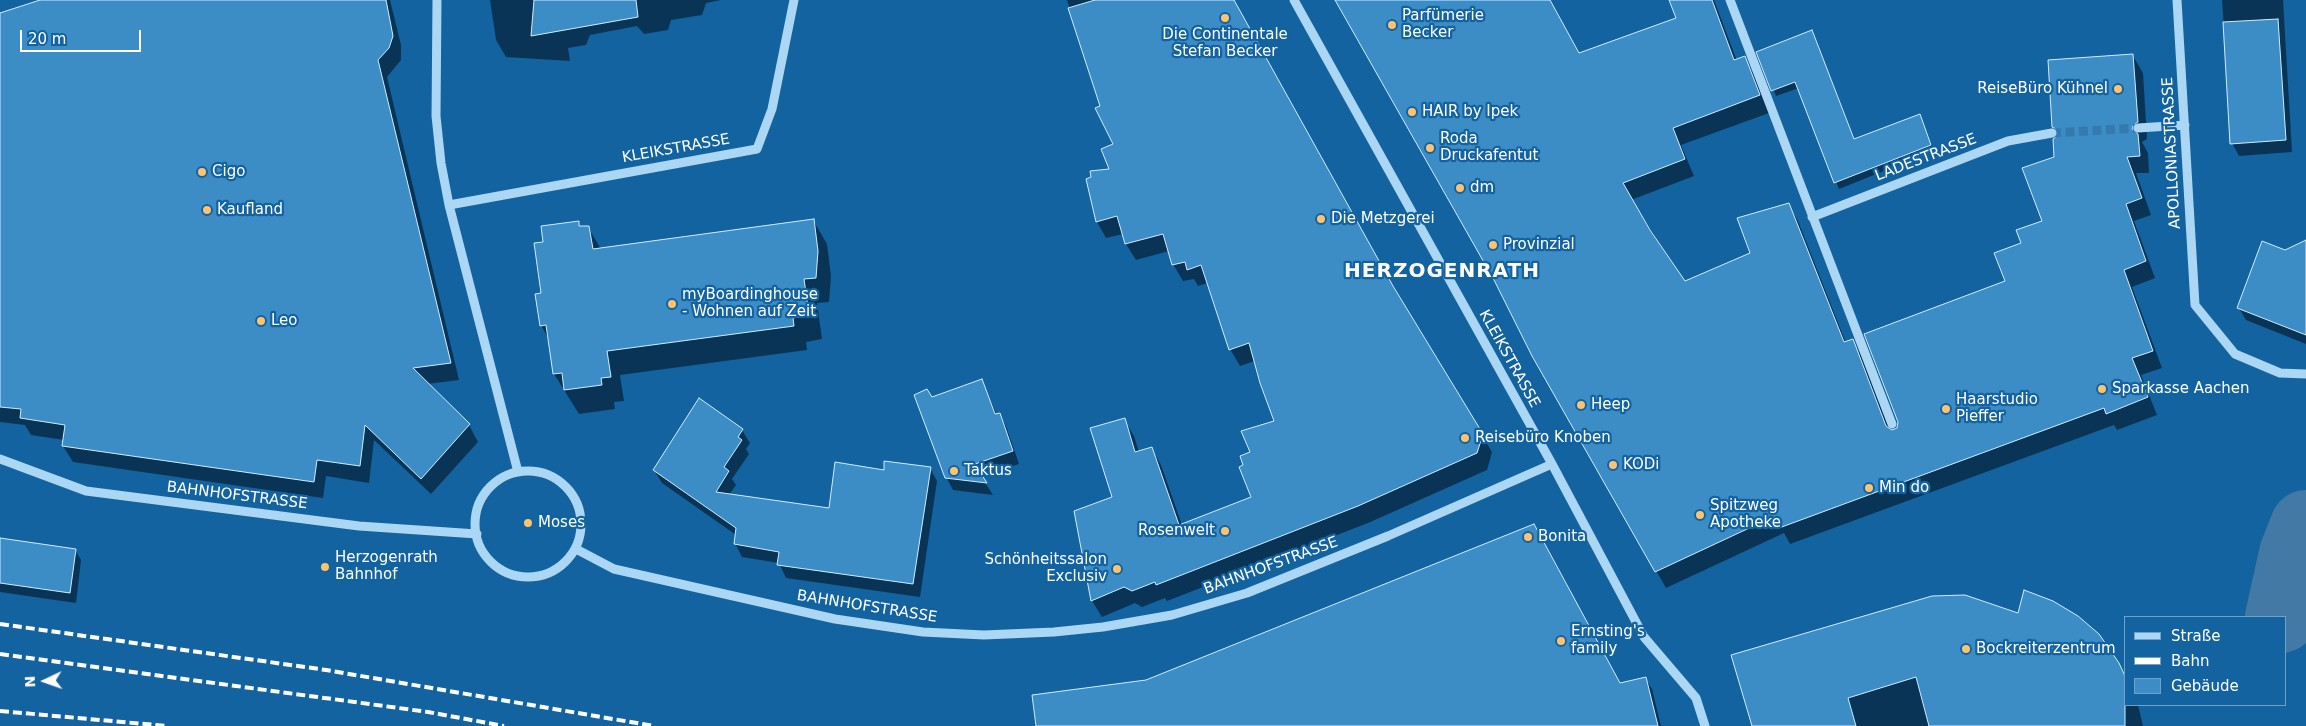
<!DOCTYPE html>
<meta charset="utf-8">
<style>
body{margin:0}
#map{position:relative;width:2306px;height:726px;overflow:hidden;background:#12639f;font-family:"DejaVu Sans",sans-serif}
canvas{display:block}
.legend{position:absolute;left:2124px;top:616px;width:162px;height:90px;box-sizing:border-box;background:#12639f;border:1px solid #71a1c5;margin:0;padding:6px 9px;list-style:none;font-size:15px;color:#fff}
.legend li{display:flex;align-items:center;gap:10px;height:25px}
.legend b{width:25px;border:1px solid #71a1c5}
.north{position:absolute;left:20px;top:656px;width:50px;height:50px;-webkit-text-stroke:4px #12639f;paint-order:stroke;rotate:267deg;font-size:14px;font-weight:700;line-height:20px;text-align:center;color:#fff}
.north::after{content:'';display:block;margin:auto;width:18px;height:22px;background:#fff;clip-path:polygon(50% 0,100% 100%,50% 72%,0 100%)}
.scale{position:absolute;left:20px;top:30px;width:121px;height:22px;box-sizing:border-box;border:2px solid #fff;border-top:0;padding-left:6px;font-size:15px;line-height:18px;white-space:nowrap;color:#fff;-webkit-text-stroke:4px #12639f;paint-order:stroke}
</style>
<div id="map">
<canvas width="2306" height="726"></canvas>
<ul class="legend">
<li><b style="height:6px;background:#abd6f4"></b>Straße</li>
<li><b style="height:6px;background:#fff"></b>Bahn</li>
<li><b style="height:14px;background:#3c8cc6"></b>Gebäude</li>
</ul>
<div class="north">N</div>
<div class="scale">20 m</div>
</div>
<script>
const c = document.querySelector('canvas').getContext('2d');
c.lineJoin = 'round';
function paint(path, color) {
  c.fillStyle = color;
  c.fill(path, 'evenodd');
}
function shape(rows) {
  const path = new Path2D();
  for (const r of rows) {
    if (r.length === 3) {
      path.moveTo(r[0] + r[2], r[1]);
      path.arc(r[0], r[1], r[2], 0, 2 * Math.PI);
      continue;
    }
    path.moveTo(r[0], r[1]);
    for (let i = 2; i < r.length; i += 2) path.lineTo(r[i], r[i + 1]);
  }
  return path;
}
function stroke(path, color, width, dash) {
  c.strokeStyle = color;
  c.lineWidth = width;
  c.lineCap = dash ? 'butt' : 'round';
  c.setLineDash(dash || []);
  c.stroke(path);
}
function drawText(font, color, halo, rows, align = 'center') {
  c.font = font + ' "DejaVu Sans",sans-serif';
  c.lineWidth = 4.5;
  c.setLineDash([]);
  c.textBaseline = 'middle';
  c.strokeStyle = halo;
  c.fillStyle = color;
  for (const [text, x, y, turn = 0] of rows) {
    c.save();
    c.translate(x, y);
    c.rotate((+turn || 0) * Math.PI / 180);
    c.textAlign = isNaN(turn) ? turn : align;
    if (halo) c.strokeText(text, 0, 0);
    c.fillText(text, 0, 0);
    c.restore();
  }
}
paint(shape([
 [44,0,390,0,401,45,401,60,387,77,459,380,427,384,469,425,478,442,431,494,374,440,369,483,326,476,323,498,73,462,63,446,64,440,31,435,25,425,0,422,0,14],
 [490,0,721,0,706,3,702,15,671,20,668,30,644,34,637,26,590,35,586,45,568,48,570,61,506,57,496,40],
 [1067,0,1233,0,1396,294,1492,452,1487,470,1368,523,1167,601,1165,598,1142,607,1135,603,1102,617,1092,601,1076,512,1113,498,1124,420,1134,436,1139,452,1152,449,1161,465,1182,525,1253,497,1244,466,1251,453,1276,422,1255,361,1240,366,1230,349,1208,283,1198,286,1194,279,1183,281,1173,264,1169,251,1136,260,1126,244,1123,234,1106,238,1097,222,1110,170,1115,144],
 [1336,0,1549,0,1579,55,1678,18,1671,0,1714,0,1737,61,1744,58,1754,75,1769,113,1681,145,1694,176,1631,200,1685,282,1752,254,1788,204,1798,221,1846,343,1852,340,1862,357,1890,431,1898,428,2006,282,2023,244,2043,222,2058,136,2053,126,2133,56,2143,73,2147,139,2142,142,2148,153,2149,173,2136,173,2151,215,2134,221,2155,278,2132,287,2162,368,2141,375,2157,415,2117,430,2114,425,1790,544,1784,533,1666,588,1534,355,1495,279],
 [2222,0,2283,0,2292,152,2239,156,2232,143],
 [1815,38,1855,141,1922,122,1934,151,1839,189,1799,88,1776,96,1758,52],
 [813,220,827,244,831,276,829,302,817,303,822,339,806,342,807,350,620,375,624,401,614,402,615,409,579,414,554,374,549,340,541,325,545,243,578,222,581,228,588,227,601,249],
 [2306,250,2306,344,2246,320,2239,308,2285,251],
 [981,380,997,415,999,414,1006,426,1019,464,981,476,993,495,953,490,946,477,931,398],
 [742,430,750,443,746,449,749,454,732,479,736,485,729,495,830,509,885,471,930,468,937,481,920,597,786,578,779,563,742,557,735,543,736,535,662,483,654,470],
 [0,539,75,550,81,560,76,603,0,592],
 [1732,656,2118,664,2125,675,2125,705,2138,705,2143,726,1753,726],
 [1645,678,1652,689,1661,726,1037,726,1620,684]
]), '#0007');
stroke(shape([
 [2281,617,2295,554,2306,526]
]), '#427aa5', 72);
const building = shape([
 [40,0,386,0,393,36,389,48,378,60,451,363,413,368,470,424,421,479,365,425,360,466,317,460,314,482,62,446,65,425,20,418,21,409,0,407,0,13,40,0],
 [534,0,636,0,638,17,531,36,534,0],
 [1095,0,1234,0,1393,286,1483,434,1477,453,1358,506,1156,585,1155,582,1132,591,1124,587,1091,601,1074,511,1112,497,1090,428,1125,418,1135,452,1152,447,1179,525,1251,497,1239,467,1243,465,1240,456,1250,452,1241,431,1274,421,1260,383,1249,343,1229,350,1201,265,1187,270,1185,262,1172,265,1163,234,1125,244,1117,216,1096,222,1086,179,1091,177,1090,171,1109,169,1101,149,1113,144,1095,108,1100,106,1068,8,1095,0],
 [1335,0,1550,0,1579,53,1676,18,1669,0,1712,0,1734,60,1745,56,1760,95,1673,128,1685,159,1623,183,1650,230,1685,281,1750,253,1737,218,1789,203,1844,342,1853,339,1886,426,1892,430,1897,428,1898,422,1864,334,2005,281,1994,253,2021,243,2016,230,2042,221,2022,168,2054,157,2053,139,2056,137,2058,132,2056,129,2052,127,2048,60,2133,54,2138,122,2133,125,2132,129,2138,134,2140,156,2127,157,2142,198,2126,204,2146,261,2124,270,2153,351,2132,358,2148,397,2106,414,2104,408,1779,528,1775,516,1655,572,1532,356,1494,280,1335,0],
 [2278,19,2286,140,2230,144,2223,22,2278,19],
 [1812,30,1854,139,1920,114,1931,145,1834,183,1795,82,1771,91,1756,52,1812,30],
 [814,219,818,251,816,278,804,279,809,315,793,318,794,326,607,351,611,377,601,378,602,385,564,390,562,373,553,374,546,325,540,326,535,294,541,293,534,243,543,242,541,226,579,221,579,226,589,226,593,249,814,219],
 [2306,240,2306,335,2237,308,2262,241,2285,250,2306,240],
 [982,379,995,414,1000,413,1013,451,975,464,987,483,945,478,914,395,927,389,932,397,982,379],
 [699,398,743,429,738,437,742,440,724,467,729,471,716,492,829,508,835,462,884,470,884,461,931,467,913,584,777,565,779,552,734,544,736,528,653,470,699,398],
 [1534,524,1620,683,1646,677,1658,726,1036,726,1032,695,1146,680,1534,524],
 [0,538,76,549,70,593,0,583,0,538],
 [2024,590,2053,601,2078,616,2099,634,2119,663,2125,676,2125,726,1929,726,1916,677,1848,698,1856,726,1752,726,1731,655,1932,596,1965,595,2018,613,2024,590]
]);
paint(building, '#3c8cc6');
stroke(building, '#d3ecfe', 1);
stroke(shape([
 [2052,133,2138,128]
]), '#367aad', 9, [9, 4.5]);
stroke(shape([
 [437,0,436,116,441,163,449,205,518,472],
 [1294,0,1552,464,1644,637,1696,698,1705,726],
 [1730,0,1892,424],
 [2177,0,2195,305,2235,354,2280,373,2306,374],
 [2138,128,2185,125],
 [449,205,757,149,772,109,794,0],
 [1812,217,2008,141,2052,133],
 [0,459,86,491,359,526,477,534],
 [528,524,53],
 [576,549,614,569,835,619,923,632,984,635,1054,632,1103,627,1172,615,1247,593,1388,536,1552,464]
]), '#abd6f4', 9);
stroke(shape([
 [0,624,326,670,654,726],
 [0,654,428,712,504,726],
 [0,711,167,726]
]), '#fff', 4, [9, 4]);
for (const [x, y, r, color] of [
 [1225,18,5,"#ffc26e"],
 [1392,25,5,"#ffc26e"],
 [2118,89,5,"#ffc26e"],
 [1412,112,5,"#ffc26e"],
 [1430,148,5,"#ffc26e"],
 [202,172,5,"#ffc26e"],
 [1460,188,5,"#ffc26e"],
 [207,210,5,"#ffc26e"],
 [1321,219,5,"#ffc26e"],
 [1493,245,5,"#ffc26e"],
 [672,304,5,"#ffc26e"],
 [261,321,5,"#ffc26e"],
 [2102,389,5,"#ffc26e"],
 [1581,405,5,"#ffc26e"],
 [1946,409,5,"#ffc26e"],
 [1465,438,5,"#ffc26e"],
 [1613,465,5,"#ffc26e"],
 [954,471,5,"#ffc26e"],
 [1869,488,5,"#ffc26e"],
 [1700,515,5,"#ffc26e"],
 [528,523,5,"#ffc26e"],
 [1225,531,5,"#ffc26e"],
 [1528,537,5,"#ffc26e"],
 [325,567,5,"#ffc26e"],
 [1117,569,5,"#ffc26e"],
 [1561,641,5,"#ffc26e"],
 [1966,649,5,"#ffc26e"]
]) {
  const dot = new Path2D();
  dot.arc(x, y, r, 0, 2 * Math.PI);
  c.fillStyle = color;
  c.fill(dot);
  stroke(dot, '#12639f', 2);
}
drawText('15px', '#fff', '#12639f', [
 ["Parfümerie",1402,16],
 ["Becker",1402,33],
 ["Die Continentale",1225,35,"center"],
 ["Stefan Becker",1225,52,"center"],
 ["ReiseBüro Kühnel",2108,89,"right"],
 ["HAIR by Ipek",1422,112],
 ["Roda",1440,139],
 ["Druckafentut",1440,156],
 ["Cigo",212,172],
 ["dm",1470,188],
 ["Kaufland",217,210],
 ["Die Metzgerei",1331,219],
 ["Provinzial",1503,245],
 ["myBoardinghouse",682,295],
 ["- Wohnen auf Zeit",682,312],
 ["Leo",271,321],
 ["Sparkasse Aachen",2112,389],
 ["Haarstudio",1956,400],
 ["Pieffer",1956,417],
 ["Heep",1591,405],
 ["Reisebüro Knoben",1475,438],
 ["KODi",1623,465],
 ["Taktus",964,471],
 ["Min do",1879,488],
 ["Spitzweg",1710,506],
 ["Apotheke",1710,523],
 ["Moses",538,523],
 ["Rosenwelt",1215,531,"right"],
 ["Bonita",1538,537],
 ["Herzogenrath",335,558],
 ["Bahnhof",335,575],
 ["Schönheitssalon",1107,560,"right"],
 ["Exclusiv",1107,577,"right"],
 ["Ernsting's",1571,632],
 ["family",1571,649],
 ["Bockreiterzentrum",1976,649]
], 'left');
drawText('15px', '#fff', '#12639f', [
 ["KLEIKSTRASSE",676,149,-10],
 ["APOLLONIASTRASSE",2172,153,-93],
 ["LADESTRASSE",1926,158,-21],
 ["KLEIKSTRASSE",1509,359,61],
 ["BAHNHOFSTRASSE",237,496,7],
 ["BAHNHOFSTRASSE",1271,566,-20],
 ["BAHNHOFSTRASSE",867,607,9]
]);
c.letterSpacing = '1px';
drawText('bold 20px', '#fff', '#12639f', [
 ["HERZOGENRATH",1442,272]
]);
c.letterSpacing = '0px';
</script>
